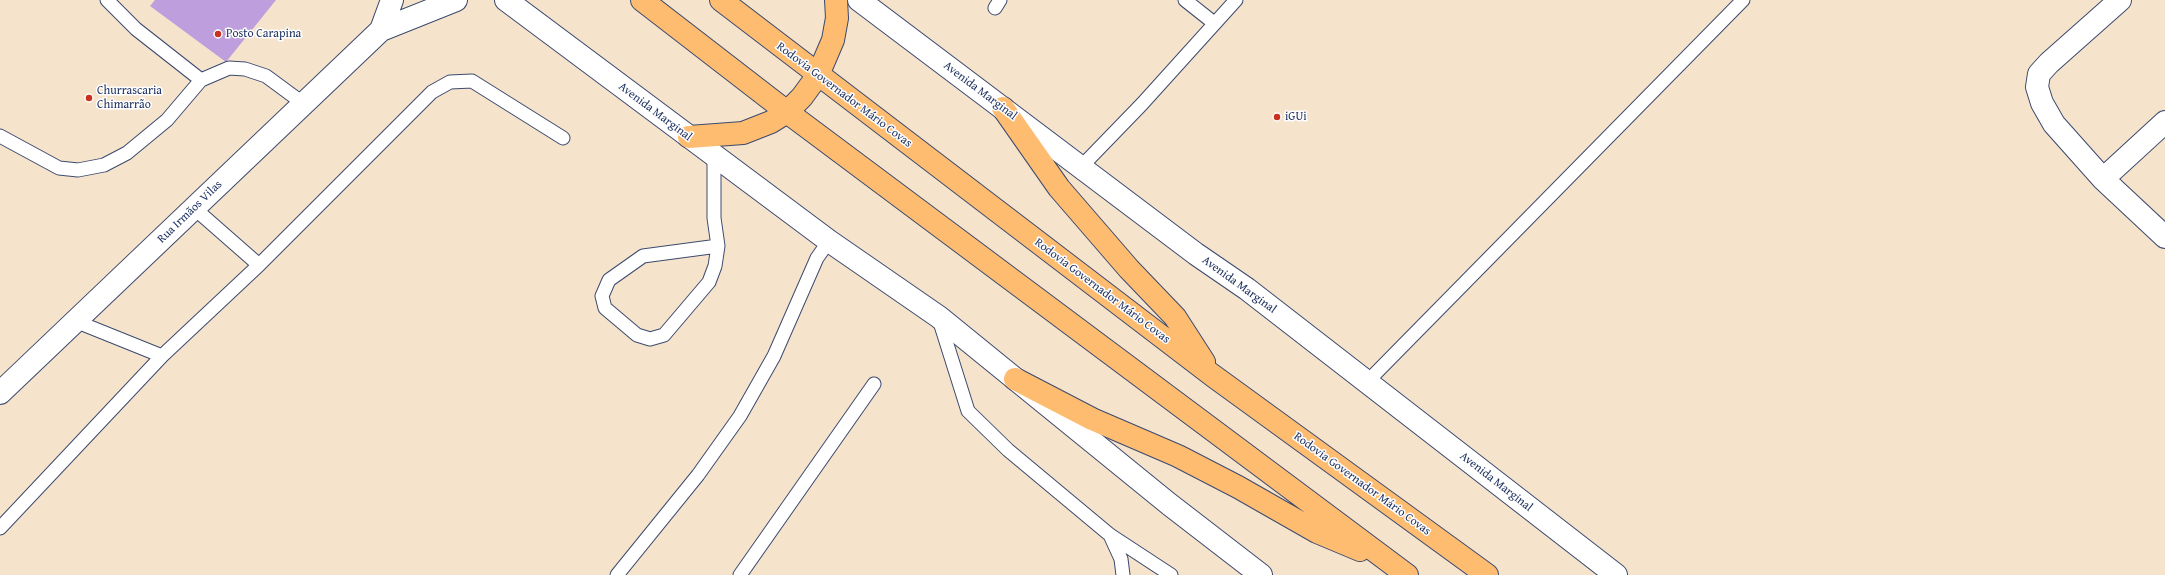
<!DOCTYPE html>
<meta charset="utf-8">
<style>
body{margin:0}
canvas{display:block;background:#f6e3cb}
</style>
<canvas width="2165" height="575"></canvas>
<script>
const c = document.querySelector('canvas').getContext('2d');
c.lineJoin = 'round';
function paint(path, color) {
  c.fillStyle = color;
  c.fill(path, 'evenodd');
}
function shape(rows) {
  const path = new Path2D();
  for (const r of rows) {
    path.moveTo(r[0], r[1]);
    for (let i = 2; i < r.length; i += 2) path.lineTo(r[i], r[i + 1]);
  }
  return path;
}
function stroke(path, color, width, dash) {
  c.strokeStyle = color;
  c.lineWidth = width;
  c.lineCap = dash ? 'butt' : 'round';
  c.setLineDash(dash || []);
  c.stroke(path);
}
function drawText(font, color, halo, rows, align = 'center') {
  c.font = font + ' "Gentium Book Plus",serif';
  c.lineWidth = 3;
  c.setLineDash([]);
  c.textBaseline = 'middle';
  c.strokeStyle = halo;
  c.fillStyle = color;
  for (const [text, x, y, turn = 0] of rows) {
    c.save();
    c.translate(x, y);
    c.rotate((+turn || 0) * Math.PI / 180);
    c.textAlign = isNaN(turn) ? turn : align;
    if (halo) c.strokeText(text, 0, 0);
    c.fillText(text, 0, 0);
    c.restore();
  }
}
paint(shape([
 [155,0,276,0,226,62,150,6]
]), '#be9edd');
const service = shape([
 [107,0,136,29,201,80],
 [1185,0,1214,23],
 [995,8,1000,0],
 [0,136,59,168,78,170,104,165,127,153,167,120,201,80,229,68,245,69,266,76,304,104],
 [714,155,714,218,718,246,715,266,709,282,664,335,650,339,637,335,605,308,602,296,609,280,643,256,718,246],
 [1081,167,1142,104,1236,0],
 [194,208,259,265],
 [939,319,968,411,1008,450,1110,535,1171,575],
 [75,321,162,356,259,265,432,92,450,82,472,81,563,138],
 [1367,382,1743,0],
 [0,528,162,356],
 [1110,535,1121,559,1123,575],
 [617,575,698,475,740,416,774,356,817,258,829,241],
 [740,575,874,384]
]);
const minor = shape([
 [2120,0,2049,63,2039,74,2037,87,2042,103,2054,124,2103,179,2165,237],
 [2103,179,2165,122]
]);
const tertiary = shape([
 [506,0,829,241,939,317,1169,504,1261,575],
 [859,0,1196,254,1247,289,1616,575],
 [381,30,392,0],
 [0,393,381,30,456,0]
]);
const primary = shape([
 [642,0,787,112,1407,575],
 [721,0,1212,375,1487,575],
 [1003,108,1059,188,1129,269,1175,317,1204,362],
 [689,137,743,133,771,122,787,112,802,97,818,75,833,40,837,18,836,0],
 [1015,379,1092,419,1178,456,1238,487,1317,532,1360,550]
]);
stroke(service, '#3c4a6e', 15);
stroke(minor, '#3c4a6e', 24);
stroke(tertiary, '#3c4a6e', 24);
stroke(primary, '#3c4a6e', 24);
stroke(service, '#fff', 13);
stroke(minor, '#fff', 22);
stroke(tertiary, '#fff', 22);
stroke(primary, '#febc70', 22);
for (const [x, y, r, color] of [
 [218,34,4,"#c8321e"],
 [89,98,4,"#c8321e"],
 [1277,117,4,"#c8321e"]
]) {
  const dot = new Path2D();
  dot.arc(x, y, r, 0, 2 * Math.PI);
  c.fillStyle = color;
  c.fill(dot);
  stroke(dot, '#fff', 1.5);
}
drawText('12px', '#1b2f5e', '#fff', [
 ["Posto Carapina",226,34],
 ["Churrascaria",97,91],
 ["Chimarrão",97,105],
 ["iGUi",1285,117]
], 'left');
drawText('12px', '#1b2f5e', '#fff', [
 ["Avenida Marginal",980,91,37],
 ["Rodovia Governador Mário Covas",844,95,37],
 ["Avenida Marginal",655,112,37],
 ["Rua Irmãos Vilas",190,212,-44],
 ["Avenida Marginal",1239,285,36],
 ["Rodovia Governador Mário Covas",1102,291,37],
 ["Avenida Marginal",1496,482,38],
 ["Rodovia Governador Mário Covas",1362,484,36]
]);
</script>
